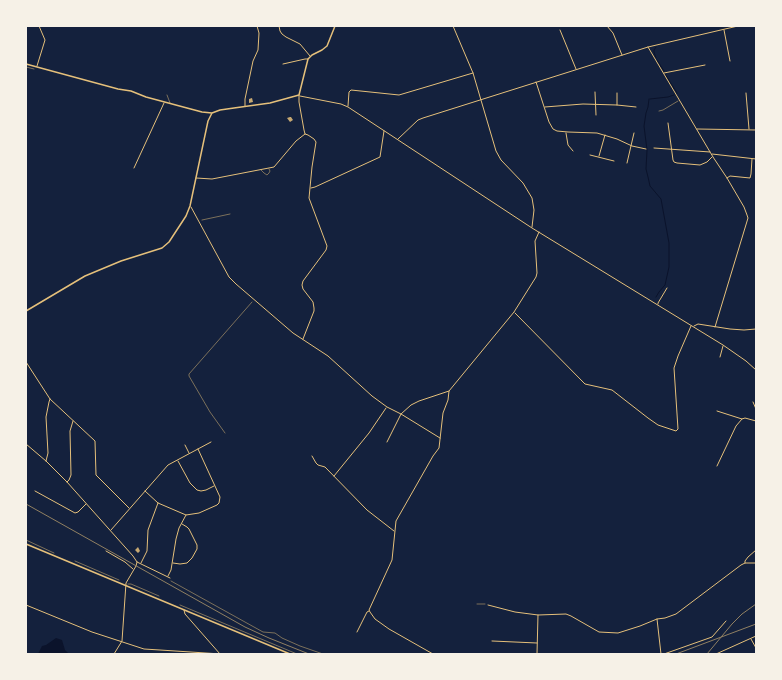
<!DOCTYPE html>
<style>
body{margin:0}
#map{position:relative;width:782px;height:680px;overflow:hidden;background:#14213d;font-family:"Titillium Web",sans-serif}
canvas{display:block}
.frame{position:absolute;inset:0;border:27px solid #f6f1e7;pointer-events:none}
</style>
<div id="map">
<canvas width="782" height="680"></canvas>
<div class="frame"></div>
</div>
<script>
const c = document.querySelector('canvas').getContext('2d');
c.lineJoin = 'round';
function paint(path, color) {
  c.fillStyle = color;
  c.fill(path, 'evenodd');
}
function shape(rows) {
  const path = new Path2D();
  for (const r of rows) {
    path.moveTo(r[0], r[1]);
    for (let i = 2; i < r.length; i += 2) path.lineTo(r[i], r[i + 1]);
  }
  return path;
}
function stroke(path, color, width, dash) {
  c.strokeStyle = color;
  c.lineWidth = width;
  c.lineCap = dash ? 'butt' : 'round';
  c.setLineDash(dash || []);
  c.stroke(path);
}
paint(shape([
 [56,638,62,640,65,650,69,654,38,654,42,646,46,645]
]), '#0b132b');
stroke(shape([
 [656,47,654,50,654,52,656,58],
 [657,60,664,71],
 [665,74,677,93],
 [649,99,648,107,646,113,644,126,647,150,646,169,648,177,650,186,661,199,669,243,669,267,665,285,659,292,656,297],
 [650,99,668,97,674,95]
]), '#0b132b', 1);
paint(shape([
 [252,98,253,102,249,103,249,99],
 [290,117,291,117,293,120,290,122,287,118],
 [138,547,140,551,138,553,135,550]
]), '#c6a872');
stroke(shape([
 [26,67,34,69],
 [202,220,230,214],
 [225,433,210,412,189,376,189,374,252,302],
 [26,540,54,553],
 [75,561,119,580],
 [171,581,263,632,275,633,282,638,300,646,323,654],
 [128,584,131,584,159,596],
 [477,604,485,604],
 [180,605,297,654]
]), '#e5c07b', 0.5);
stroke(shape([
 [167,95,170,103],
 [659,111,663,110,678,101],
 [261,170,264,173,267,175,269,173,270,171,269,169]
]), '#e5c07b', 0.5);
stroke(shape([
 [279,26,280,31,282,34,286,37,300,44,310,56],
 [453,26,473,73,496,151,501,160,523,183,532,198,534,210,532,227],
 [607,26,613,33,622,55],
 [560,30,576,69],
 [724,30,730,61],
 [648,47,713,157,727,178,744,207,747,215,748,218,715,327],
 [283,64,305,59,308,59],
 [37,66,45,40,39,26],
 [664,73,705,65],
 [536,82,549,122,553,129,557,131,568,132,597,133,617,139,632,146,646,149],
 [595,92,596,115],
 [617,93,617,105],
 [746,93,749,129],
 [299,95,299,102,304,130,305,134,308,135,314,139,316,142,312,167,309,198,327,246,326,250,303,281,302,285,303,289,313,302,314,308,314,311,303,339],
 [245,106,245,99,253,61,258,50,259,33,257,26],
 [348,106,349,92,351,90,399,95,473,73],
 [545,107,583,104,617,105,636,107],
 [668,123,673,160,674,162,677,163,700,165,707,162,712,157],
 [697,129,756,130],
 [566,133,568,145,573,151],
 [398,139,418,120,423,118,648,47,738,26],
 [654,148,710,152],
 [712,154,756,159],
 [590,155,614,161],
 [599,156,605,135],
 [627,163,634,133],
 [134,168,164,103],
 [196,178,212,179,274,167,296,141,305,134],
 [727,178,730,176,750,178,751,174,752,159],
 [311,188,315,187,380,157,384,131],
 [191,207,229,277,236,284,293,333,328,356,372,396,387,407,401,414,440,438],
 [658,304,658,303,667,288],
 [515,313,585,384,612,390,648,418,658,425,676,431,678,429,674,368,678,356,691,326],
 [694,326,698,324,730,329,744,330,756,329],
 [720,357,723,346],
 [26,362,50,399,95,441,96,475,129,508],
 [753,402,756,409],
 [717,411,742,419,745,418,756,421],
 [387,442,401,414,411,405,419,401,449,391],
 [26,444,46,461,67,482,133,556,137,562,170,578],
 [185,445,189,453],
 [312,456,316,463,318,465,325,467,367,510,394,531],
 [46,461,48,453,46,417,49,402,50,399],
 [178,461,190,483,197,490,201,491,206,490,214,486],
 [717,466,736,426,742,419],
 [334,476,369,433,386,408],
 [67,482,69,480,71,475,70,431,73,421],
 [35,491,75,513,78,512,86,504],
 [145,491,158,503,186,515,199,513,217,505,219,503,220,497,198,449],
 [111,530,168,465,211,442],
 [106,551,125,562,133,569],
 [141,563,147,551,148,530,158,503],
 [173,563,180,564,187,563,192,558,197,549,197,545,189,529,187,527,182,524],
 [745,563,745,561,748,557,756,550],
 [168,576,171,570,176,539,179,528,186,515],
 [26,605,92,632,144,649,160,650,221,654],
 [488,605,515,612,538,615,566,614,571,616,599,632,618,633,640,626,657,619,665,618,676,614,741,565,745,563,756,563],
 [184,610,185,614,220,654],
 [657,619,661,654],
 [357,632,367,612,369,611],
 [751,639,756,648],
 [492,641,537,643],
 [114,654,122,641,126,583,136,566,137,562],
 [433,654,389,629,375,619,370,612,369,610,392,560,396,521,433,456,439,448,443,413,448,400,449,391,514,312,536,277,537,273,535,241,539,232],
 [537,654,538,615],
 [664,654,712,637,726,621],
 [716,654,756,636]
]), '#e5c07b', 1);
stroke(shape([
 [300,96,341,104,348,107,532,228,723,345,746,361,756,370]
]), '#e5c07b', 1);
stroke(shape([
 [26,64,118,89,131,91,146,97,187,108,202,112,212,113,220,110,234,108,270,103,299,95,308,59,312,55,322,50,327,46,335,26],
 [26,311,85,276,121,261,162,248,169,242,186,216,190,206,208,121,212,113]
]), '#e5c07b', 1.5);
stroke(shape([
 [26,544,290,654]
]), '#e5c07b', 1.5);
stroke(shape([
 [26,504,245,627,269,638,309,654],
 [676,654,756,624],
 [707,654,732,624,742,614,756,604]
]), '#918062', 1);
</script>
